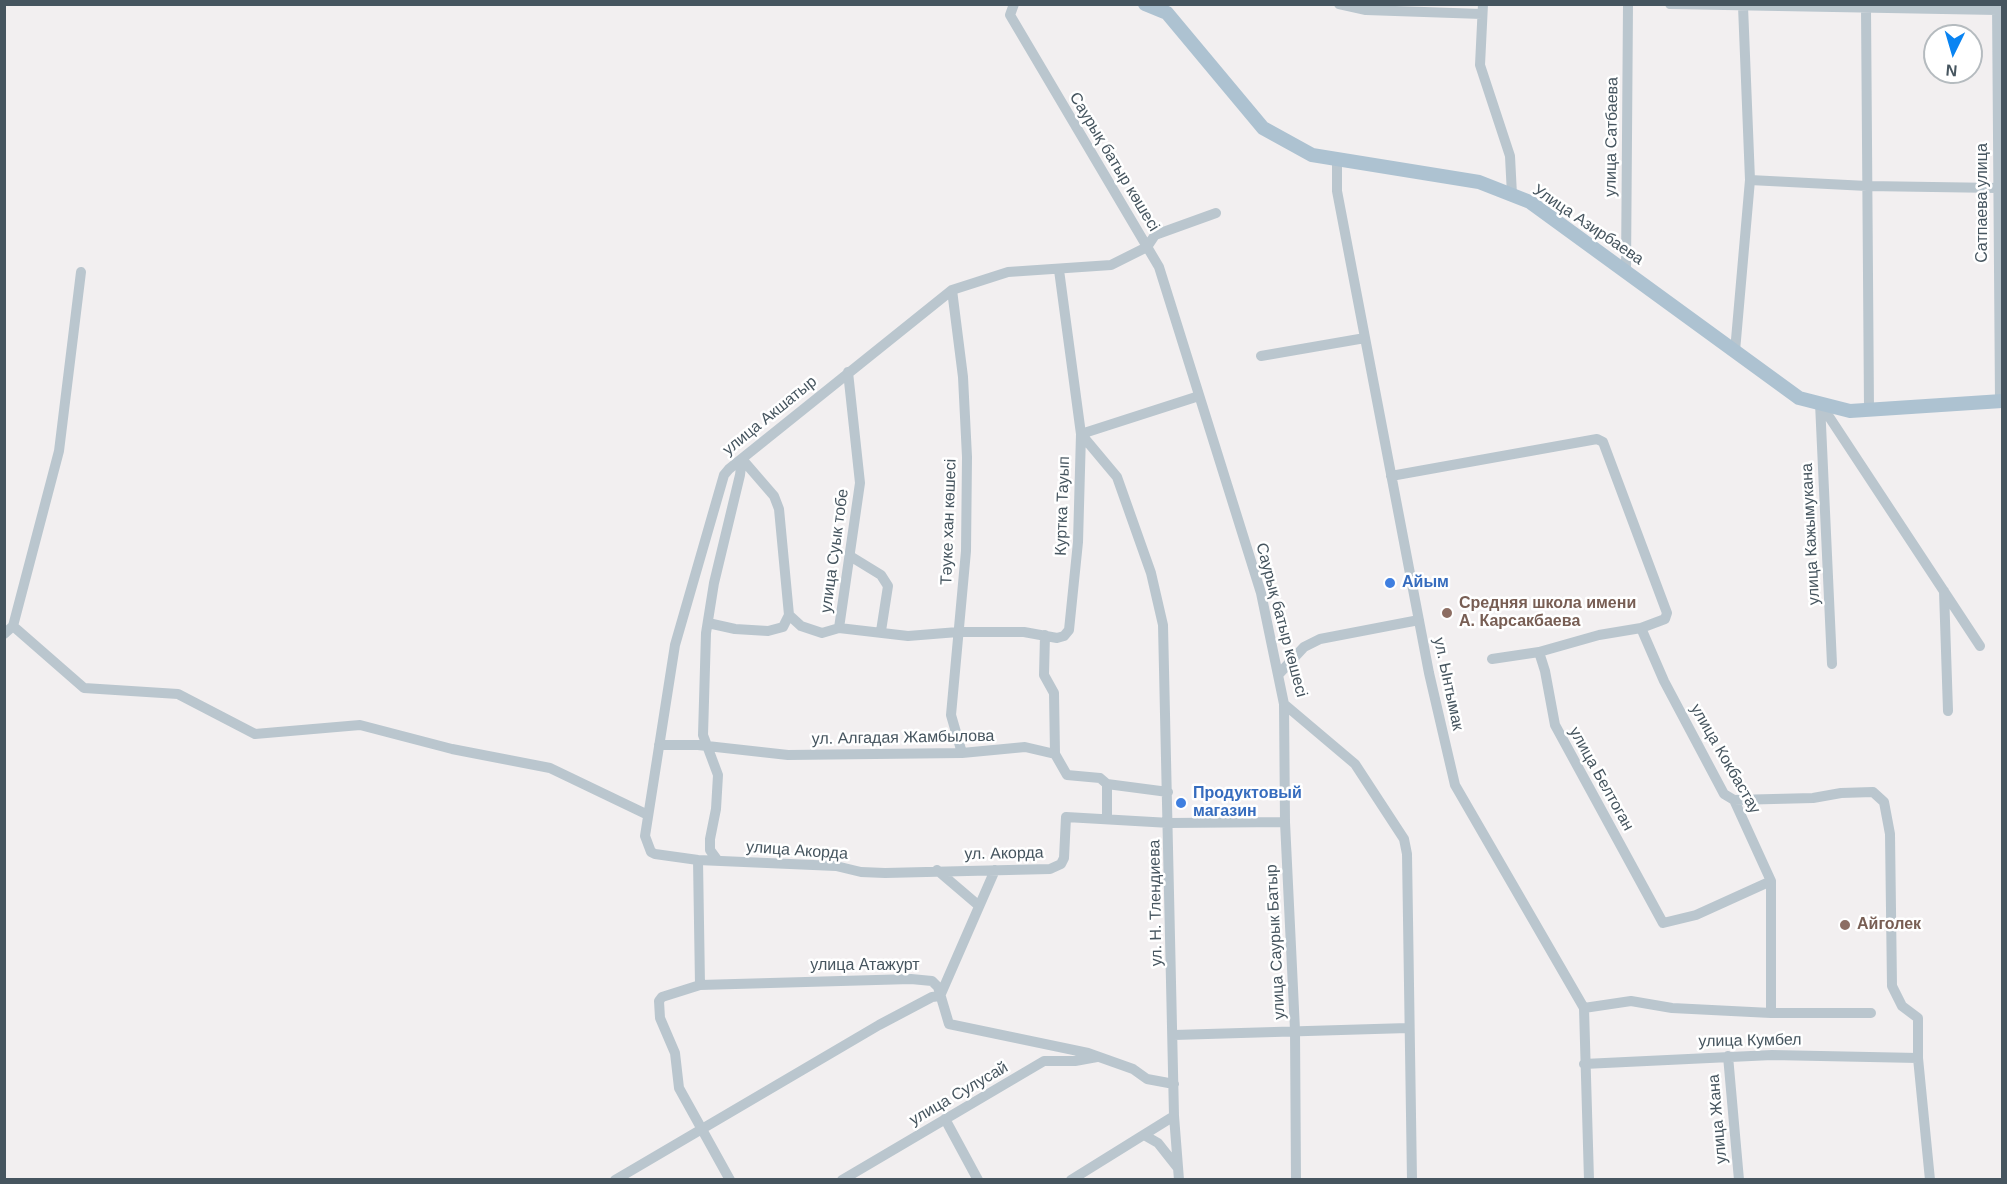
<!DOCTYPE html>
<meta charset="utf-8">
<style>
body{margin:0}
#map{position:relative;width:2007px;height:1184px;overflow:hidden;background:#f2eff0;font-family:Helvetica,sans-serif}
canvas{display:block}
.frame{position:absolute;inset:0;border:6px solid #46555f;pointer-events:none}
.north{position:absolute;left:1923px;top:24px;width:60px;height:60px;box-sizing:border-box;background:#fff;border:2px solid #b5bbbf;border-radius:50%;rotate:185deg;font-size:16px;font-weight:700;line-height:24px;text-align:center;color:#46555f}
.north::after{content:'';display:block;margin:auto;width:21px;height:27px;background:#0984f2;clip-path:polygon(50% 0,100% 100%,50% 72%,0 100%)}
</style>
<div id="map">
<canvas width="2007" height="1184"></canvas>
<div class="frame"></div>
<div class="north">N</div>
</div>
<script>
const c = document.querySelector('canvas').getContext('2d');
c.lineJoin = 'round';
function shape(rows) {
  const path = new Path2D();
  for (const r of rows) {
    path.moveTo(r[0], r[1]);
    for (let i = 2; i < r.length; i += 2) path.lineTo(r[i], r[i + 1]);
  }
  return path;
}
function stroke(path, color, width, dash) {
  c.strokeStyle = color;
  c.lineWidth = width;
  c.lineCap = dash ? 'butt' : 'round';
  c.setLineDash(dash || []);
  c.stroke(path);
}
function drawText(font, color, halo, rows, align = 'center') {
  c.font = font + ' Helvetica,sans-serif';
  c.lineWidth = 5;
  c.setLineDash([]);
  c.textBaseline = 'middle';
  c.strokeStyle = halo;
  c.fillStyle = color;
  for (const [text, x, y, turn = 0] of rows) {
    c.save();
    c.translate(x, y);
    c.rotate((+turn || 0) * Math.PI / 180);
    c.textAlign = isNaN(turn) ? turn : align;
    if (halo) c.strokeText(text, 0, 0);
    c.fillText(text, 0, 0);
    c.restore();
  }
}
stroke(shape([
 [1014,4,1010,15,1159,267,1261,593,1284,704,1355,764,1404,839,1407,854,1412,1180],
 [1339,4,1366,10,1482,14],
 [1483,4,1480,65,1510,156,1512,195],
 [1670,4,1997,10,2002,14],
 [1997,4,2000,401],
 [1866,8,1869,410],
 [1337,159,1337,191,1429,673,1455,785,1584,1008],
 [1750,180,1867,186,1998,188],
 [1216,213,1155,235,1147,247,1111,265,1008,272,952,290,729,469,724,475,675,645,645,836,651,852,655,854,698,860,836,866,861,872,885,873,1050,869,1061,864,1064,858,1066,817,1170,823,1285,822],
 [1626,270,1628,4],
 [952,290,963,377,967,457,966,551,951,715,962,753],
 [1735,351,1750,180,1743,6],
 [1261,356,1365,338],
 [1820,403,1980,646],
 [1820,403,1832,664],
 [742,459,774,496,779,509,789,615,801,626,822,633,839,628,908,636,958,632,1024,632,1057,638,1064,636,1069,630,1078,542,1081,434,1059,270],
 [1391,476,1597,439,1603,442,1667,613,1665,619,1641,628],
 [850,556,881,575,888,586,881,631],
 [1944,591,1948,711],
 [708,623,735,629,768,631,783,627,789,615],
 [13,626,84,688,178,694,255,734,360,725,452,749,550,768,648,815],
 [839,628,860,483,848,372],
 [4,634,13,626,59,451,81,272],
 [1045,635,1044,675,1054,693,1055,754],
 [1539,652,1599,635,1641,628,1664,681,1724,794,1734,800,1771,881,1771,1013],
 [1492,659,1539,652,1545,671,1555,725,1663,923,1696,915,1771,881],
 [1278,675,1304,647,1320,639,1419,620],
 [1284,704,1285,822,1295,1030,1296,1180],
 [659,745,698,745,788,755,962,753,1025,747,1055,754,1067,775,1100,778,1107,784,1168,792],
 [1734,800,1813,798,1841,793,1873,792,1884,802,1890,834,1892,986,1902,1006,1918,1018,1918,1058,1930,1180],
 [1107,819,1107,784],
 [698,860,700,985],
 [718,861,710,850,710,839,716,809,718,775,703,735,706,633,714,583,740,475,742,459],
 [937,870,978,905],
 [1584,1008,1631,1001,1672,1008,1771,1013,1871,1013],
 [1584,1008,1589,1180],
 [1174,1035,1408,1028],
 [1728,1056,1739,1180],
 [1584,1064,1772,1055,1918,1058],
 [945,1119,978,1180],
 [1144,1135,1158,1143,1177,1167],
 [615,1180,879,1025,932,997,940,996,995,870],
 [730,1180,679,1088,675,1053,660,1018,659,1001,662,997,700,985,911,979,932,981,938,987,949,1024,1088,1053,1133,1069,1147,1079,1174,1084],
 [842,1180,1044,1061,1075,1061,1097,1057],
 [1071,1180,1174,1116],
 [1179,1180,1174,1116,1163,625,1151,573,1117,477,1081,434,1199,396]
]), '#bac6ce', 10);
stroke(shape([
 [1145,4,1167,13,1263,128,1312,155,1479,182,1530,202,1799,398,1850,411,2002,401]
]), '#adc2d1', 14);
for (const [x, y, r, color] of [
 [1390,583,6,"#3f7fe0"],
 [1447,613,6,"#8d6e63"],
 [1181,803,6,"#3f7fe0"],
 [1845,925,6,"#8d6e63"]
]) {
  const dot = new Path2D();
  dot.arc(x, y, r, 0, 2 * Math.PI);
  c.fillStyle = color;
  c.fill(dot);
  stroke(dot, '#fff', 2);
}
drawText('16px', '#46555f', '#fff', [
 ["улица Сатбаева",1612,137,-89],
 ["Саурық батыр көшесі",1114,162,59],
 ["Сатпаева улица",1983,203,-90],
 ["Улица Азирбаева",1588,225,34],
 ["улица Акшатыр",770,416,-39],
 ["Куртка Тауып",1063,506,-88],
 ["Тәуке хан көшесі",949,522,-88],
 ["улица Кажымукана",1811,534,-93],
 ["улица Суык тобе",835,551,-82],
 ["Саурық батыр көшесі",1281,620,75],
 ["ул. Ынтымак",1448,684,78],
 ["ул. Алгадая Жамбылова",903,738,-1],
 ["улица Кокбастау",1725,759,60],
 ["улица Белтоган",1601,779,61],
 ["улица Акорда",797,851,4],
 ["ул. Акорда",1004,854,-1],
 ["ул. Н. Тлендиева",1156,903,-91],
 ["улица Саурык Батыр",1276,942,-93],
 ["улица Атажурт",865,966],
 ["улица Кумбел",1750,1041,-1],
 ["улица Сулусай",959,1094,-30],
 ["улица Жана",1718,1119,-95]
]);
drawText('bold 16px', '#366cbe', '#fff', [
 ["Айым",1402,583],
 ["Продуктовый",1193,794],
 ["магазин",1193,812]
], 'left');
drawText('bold 16px', '#785e54', '#fff', [
 ["Средняя школа имени",1459,604],
 ["А. Карсакбаева",1459,622],
 ["Айголек",1857,925]
], 'left');
</script>
